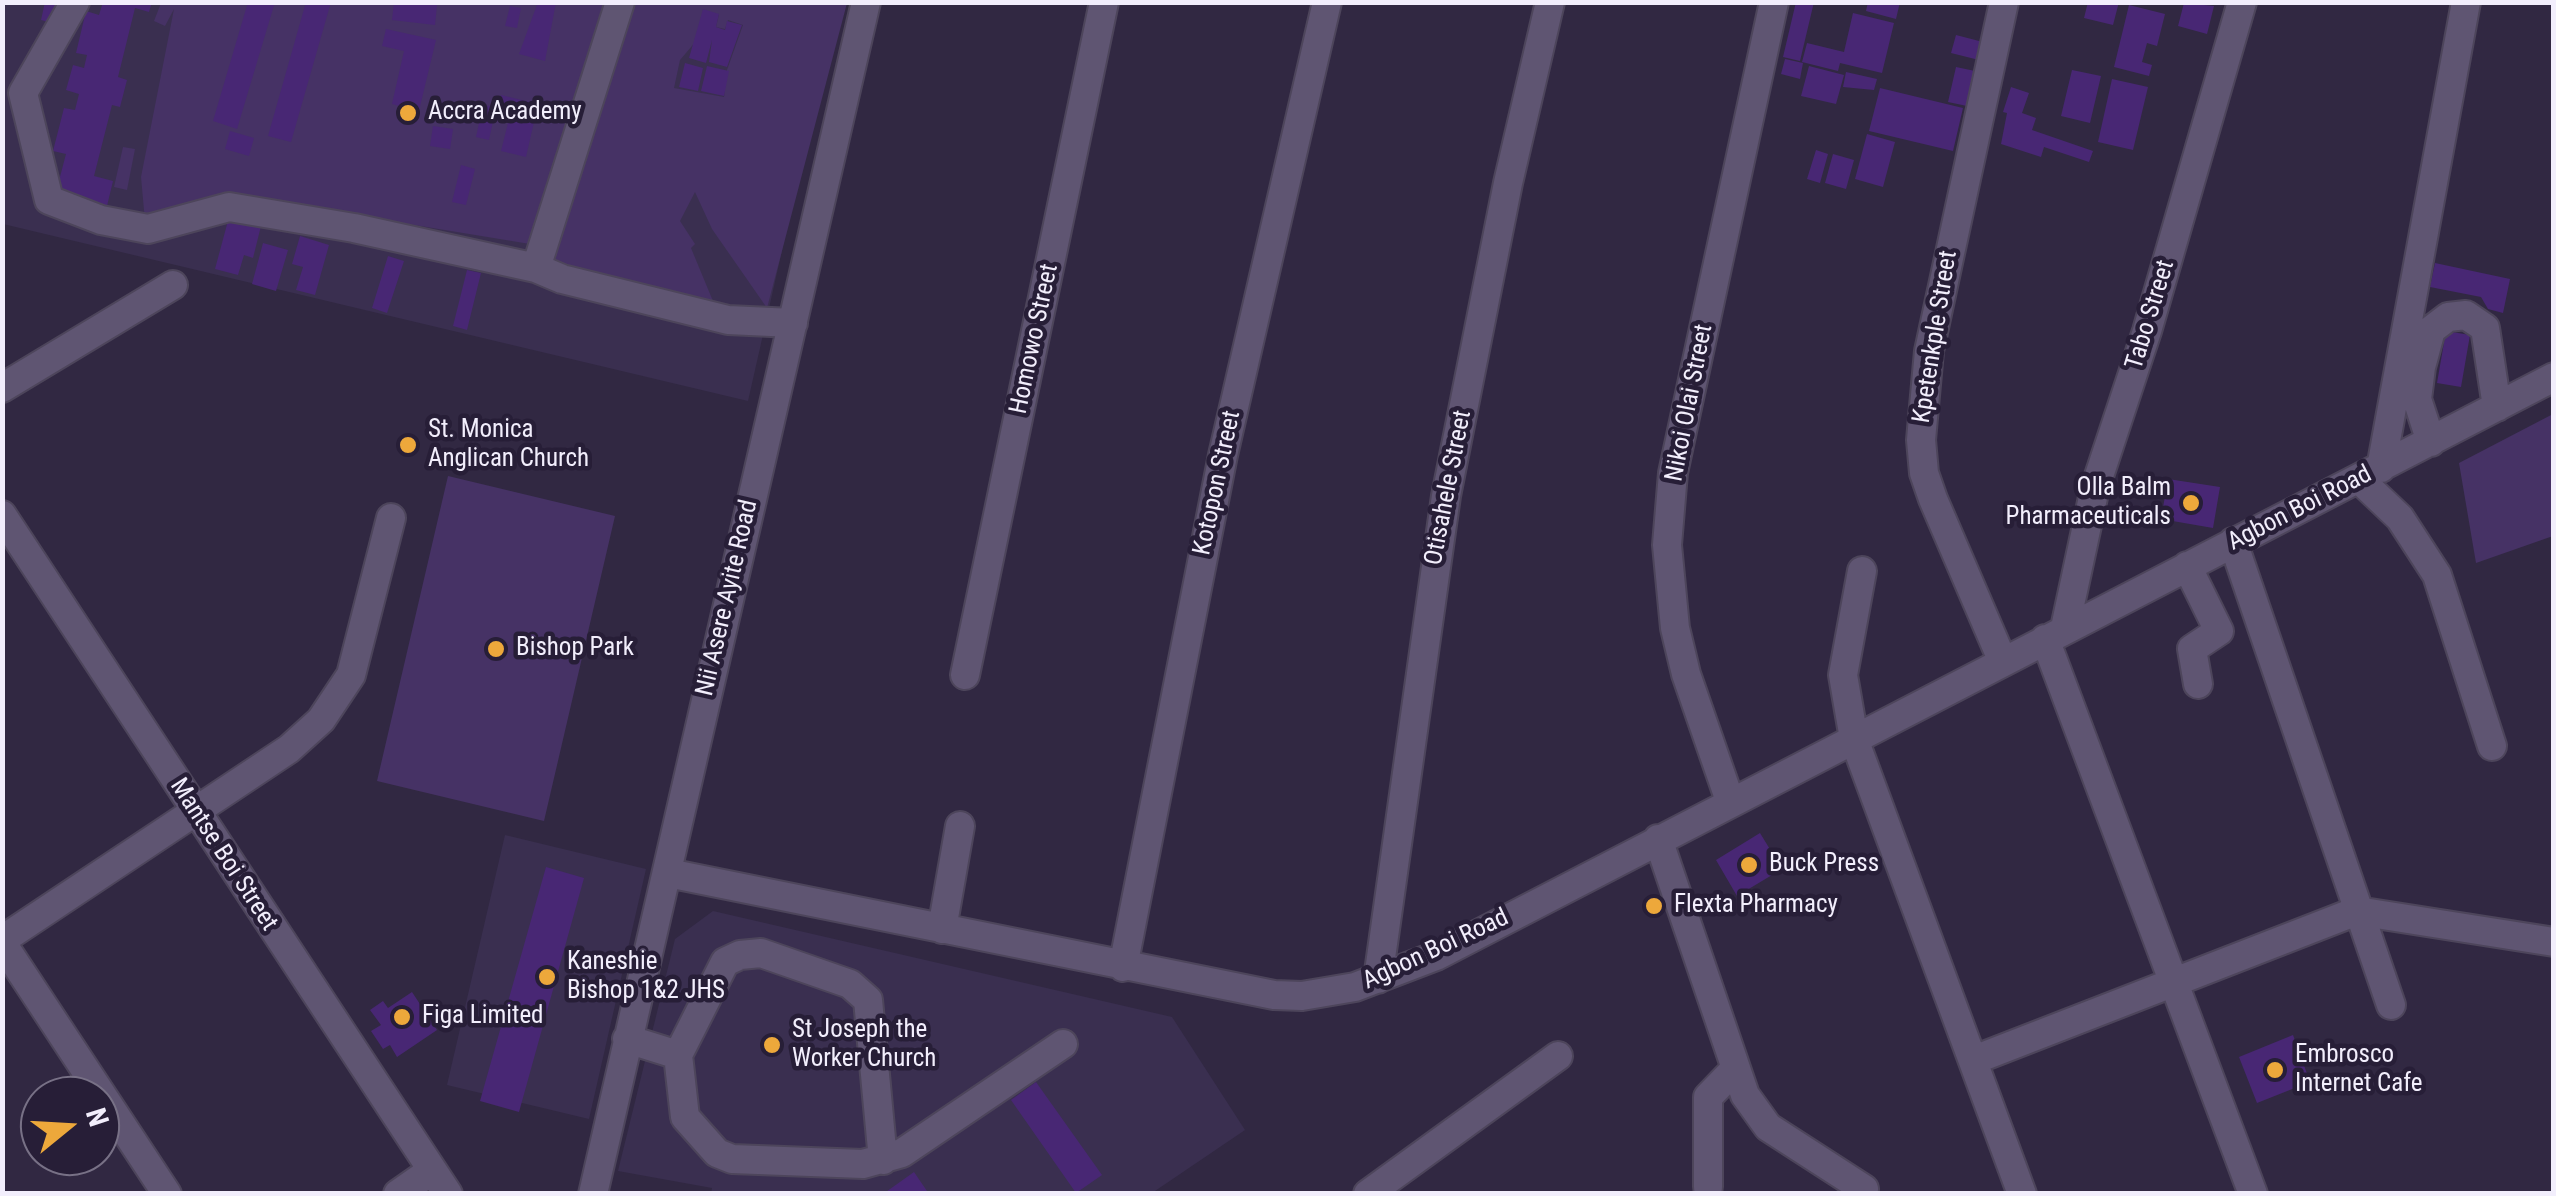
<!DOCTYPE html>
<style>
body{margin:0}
#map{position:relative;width:2556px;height:1196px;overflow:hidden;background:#312842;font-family:"Roboto Condensed",sans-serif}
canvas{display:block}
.frame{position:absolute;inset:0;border:5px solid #f2eefc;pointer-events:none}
.north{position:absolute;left:20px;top:1076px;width:100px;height:100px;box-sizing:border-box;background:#271e37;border:2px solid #787186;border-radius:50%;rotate:72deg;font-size:28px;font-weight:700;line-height:40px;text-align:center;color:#f2eefc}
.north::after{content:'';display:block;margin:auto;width:35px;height:45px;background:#eda83b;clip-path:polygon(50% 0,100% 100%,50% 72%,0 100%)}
</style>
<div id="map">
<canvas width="2556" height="1196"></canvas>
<div class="frame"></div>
<div class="north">N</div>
</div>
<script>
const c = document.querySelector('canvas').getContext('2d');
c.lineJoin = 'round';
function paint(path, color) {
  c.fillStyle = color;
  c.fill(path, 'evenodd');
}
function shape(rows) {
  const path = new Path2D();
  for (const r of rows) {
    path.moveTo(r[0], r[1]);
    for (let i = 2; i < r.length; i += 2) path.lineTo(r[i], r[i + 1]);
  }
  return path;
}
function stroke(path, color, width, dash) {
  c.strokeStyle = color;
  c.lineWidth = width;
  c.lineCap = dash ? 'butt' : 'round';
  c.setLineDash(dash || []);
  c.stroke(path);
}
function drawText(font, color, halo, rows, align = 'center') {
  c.font = font + ' "Roboto Condensed",sans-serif';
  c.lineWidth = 9;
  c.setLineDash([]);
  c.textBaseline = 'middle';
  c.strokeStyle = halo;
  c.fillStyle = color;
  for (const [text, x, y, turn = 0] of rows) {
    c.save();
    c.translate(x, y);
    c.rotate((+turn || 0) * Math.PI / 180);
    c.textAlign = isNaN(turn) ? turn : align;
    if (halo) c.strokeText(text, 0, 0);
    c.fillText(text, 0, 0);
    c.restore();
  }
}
paint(shape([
 [3,3,838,3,748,401,3,224],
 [505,835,646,869,589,1119,447,1085],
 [713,911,1172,1017,1245,1130,1152,1193,711,1194,712,1188,618,1171,675,939]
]), '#3a2f50');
paint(shape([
 [161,3,847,3,767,308,712,229,695,192,680,221,695,244,691,248,720,318,558,273,530,244,317,209,145,221,141,177,174,9,165,26,154,21],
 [719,14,716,27,725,29,728,20,743,25,727,70,724,97,674,88,680,60],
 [123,147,135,149,127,190,114,187],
 [2553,414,2553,536,2476,563,2459,463],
 [448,476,615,516,544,821,377,781]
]), '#463265');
paint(shape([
 [45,2,66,2,61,25,41,20],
 [103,2,152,2,149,12,135,8,118,77,127,80,120,107,112,105,94,176,113,181,107,206,56,192,66,154,53,151,64,108,75,110,79,94,66,90,73,65,84,68,87,55,76,53,86,11,99,15],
 [248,2,275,2,237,129,213,121],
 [306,2,331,2,291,142,268,136],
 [394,2,437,5,435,25,392,20],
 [538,2,556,2,545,61,519,54],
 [1796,2,1814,2,1800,61,1783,57],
 [1868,2,1900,2,1896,19,1866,11],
 [2088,2,2119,2,2113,25,2084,18],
 [2184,3,2214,6,2207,34,2178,26],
 [2129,5,2165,14,2157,46,2147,43,2142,62,2152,65,2149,76,2114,67],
 [510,6,521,8,517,28,505,26],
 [703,9,719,14,716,27,725,30,727,21,742,25,727,67,709,62,712,40,706,63,689,58],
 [1853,13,1894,23,1882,73,1840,63,1838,71,1802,62,1807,43,1844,52],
 [386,29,436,40,416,123,404,120,407,108,392,104,404,51,382,46],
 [1956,35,1983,42,1979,60,1951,53],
 [1785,59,1803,63,1800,79,1781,74],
 [685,63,703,68,698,91,679,87],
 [707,66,729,71,724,96,701,91],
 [1809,66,1844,75,1836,104,1801,96],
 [1956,67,1975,71,1967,106,1948,102],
 [2072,70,2101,76,2090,123,2061,116],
 [1846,72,1877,79,1874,90,1843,87],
 [2112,79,2148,87,2133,150,2098,142],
 [2011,87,2029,93,2022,113,2036,118,2032,130,2093,151,2089,162,2044,147,2041,157,2001,144,2007,113,2003,112],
 [1880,88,1963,108,1953,151,1869,131],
 [501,95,538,104,526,157,501,151,510,115,498,112],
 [483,105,496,107,489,140,476,137],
 [433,126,453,129,450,149,430,146],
 [230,131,254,138,249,156,225,149],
 [1867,134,1895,142,1883,187,1855,179],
 [1816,150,1828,154,1820,183,1807,179],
 [1833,154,1854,160,1846,189,1825,183],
 [461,165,475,169,466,205,452,202],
 [229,217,261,226,253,258,244,255,238,275,215,269],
 [300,236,329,245,315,295,296,290,303,267,292,264],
 [263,243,288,250,276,291,252,284],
 [388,256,404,261,387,313,372,308],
 [2435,263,2510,279,2503,313,2488,309,2481,297,2430,287],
 [467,270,481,273,467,330,453,326],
 [2446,331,2470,335,2461,387,2437,383],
 [2168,479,2220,487,2213,528,2161,519],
 [1760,833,1782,869,1737,896,1716,860],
 [546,867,584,878,519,1112,480,1101],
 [412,992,437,1030,397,1057,390,1045,383,1049,371,1031,381,1025,370,1010,383,1001,388,1008],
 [2293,1035,2310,1082,2257,1103,2239,1057],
 [1036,1082,1102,1175,1076,1193,1011,1100],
 [914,1172,929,1194,883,1194]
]), '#482774');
const minor = shape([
 [75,2,23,93,49,200,101,220,148,229,229,207,354,228,536,268],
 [620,2,536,268,562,279,728,320,793,323],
 [2,388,173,285],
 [2431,442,2417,399,2421,367,2431,330,2448,317,2466,315,2485,328,2497,407],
 [2381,468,2466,2],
 [2360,480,2400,518,2437,575,2492,746],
 [2,515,448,1194],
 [2233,542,2391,1005],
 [2187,566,2219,631,2192,649,2198,684],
 [1862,571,1843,675,1854,739,2022,1194],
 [2065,628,2095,488,2147,331,2242,2],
 [2045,639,2253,1194],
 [2003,662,1933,499,1924,473,1921,440,1929,351,2004,2],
 [965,675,1104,2],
 [1730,801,1686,674,1675,628,1667,545,1673,473,1774,2],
 [1658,839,1745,1095,1768,1127,1864,1189],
 [668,873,1274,995,1302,996,1355,987,1436,956,2554,377],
 [942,929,960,826],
 [2,940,289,749,321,720,351,675,391,518],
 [2,943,167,1194],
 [1123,967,1223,455,1327,2],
 [1378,979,1446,496,1508,183,1550,2],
 [627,1039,678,1055,685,1117,717,1153,732,1159,863,1164,902,1153,1063,1044],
 [678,1055,725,962,740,955,761,953,850,984,868,1000,883,1160],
 [1974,1060,2357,911,2554,942],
 [1708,1187,1708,1097,1735,1069],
 [398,1194,431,1171],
 [593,1194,866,2],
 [1368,1194,1558,1056]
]);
stroke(minor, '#4d455b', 32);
stroke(minor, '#5f5572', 28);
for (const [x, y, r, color] of [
 [408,113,10,"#eda83b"],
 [408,445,10,"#eda83b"],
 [2191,503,10,"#eda83b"],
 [496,649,10,"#eda83b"],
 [1749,865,10,"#eda83b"],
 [1654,906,10,"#eda83b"],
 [547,977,10,"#eda83b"],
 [402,1017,10,"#eda83b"],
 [772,1045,10,"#eda83b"],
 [2275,1070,10,"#eda83b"]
]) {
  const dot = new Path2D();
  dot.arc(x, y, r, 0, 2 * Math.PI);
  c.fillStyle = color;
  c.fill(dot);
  stroke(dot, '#271e37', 4);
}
drawText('25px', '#f2eefc', '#271e37', [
 ["Accra Academy",428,113],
 ["St. Monica",428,431],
 ["Anglican Church",428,460],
 ["Olla Balm",2171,489,"right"],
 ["Pharmaceuticals",2171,518,"right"],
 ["Bishop Park",516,649],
 ["Buck Press",1769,865],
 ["Flexta Pharmacy",1674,906],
 ["Kaneshie",567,963],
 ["Bishop 1&2 JHS",567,992],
 ["Figa Limited",422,1017],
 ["St Joseph the",792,1031],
 ["Worker Church",792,1060],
 ["Embrosco",2295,1056],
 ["Internet Cafe",2295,1085]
], 'left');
drawText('25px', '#f2eefc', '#271e37', [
 ["Tabo Street",2151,315,-73],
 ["Kpetenkple Street",1936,337,-81],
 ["Homowo Street",1035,339,-78],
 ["Nikoi Olai Street",1690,403,-79],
 ["Kotopon Street",1218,483,-78],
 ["Otisahele Street",1449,488,-79],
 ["Agbon Boi Road",2300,509,-27],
 ["Nii Asere Ayite Road",728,598,-77],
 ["Mantse Boi Street",223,855,57],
 ["Agbon Boi Road",1436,950,-25]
]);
</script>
